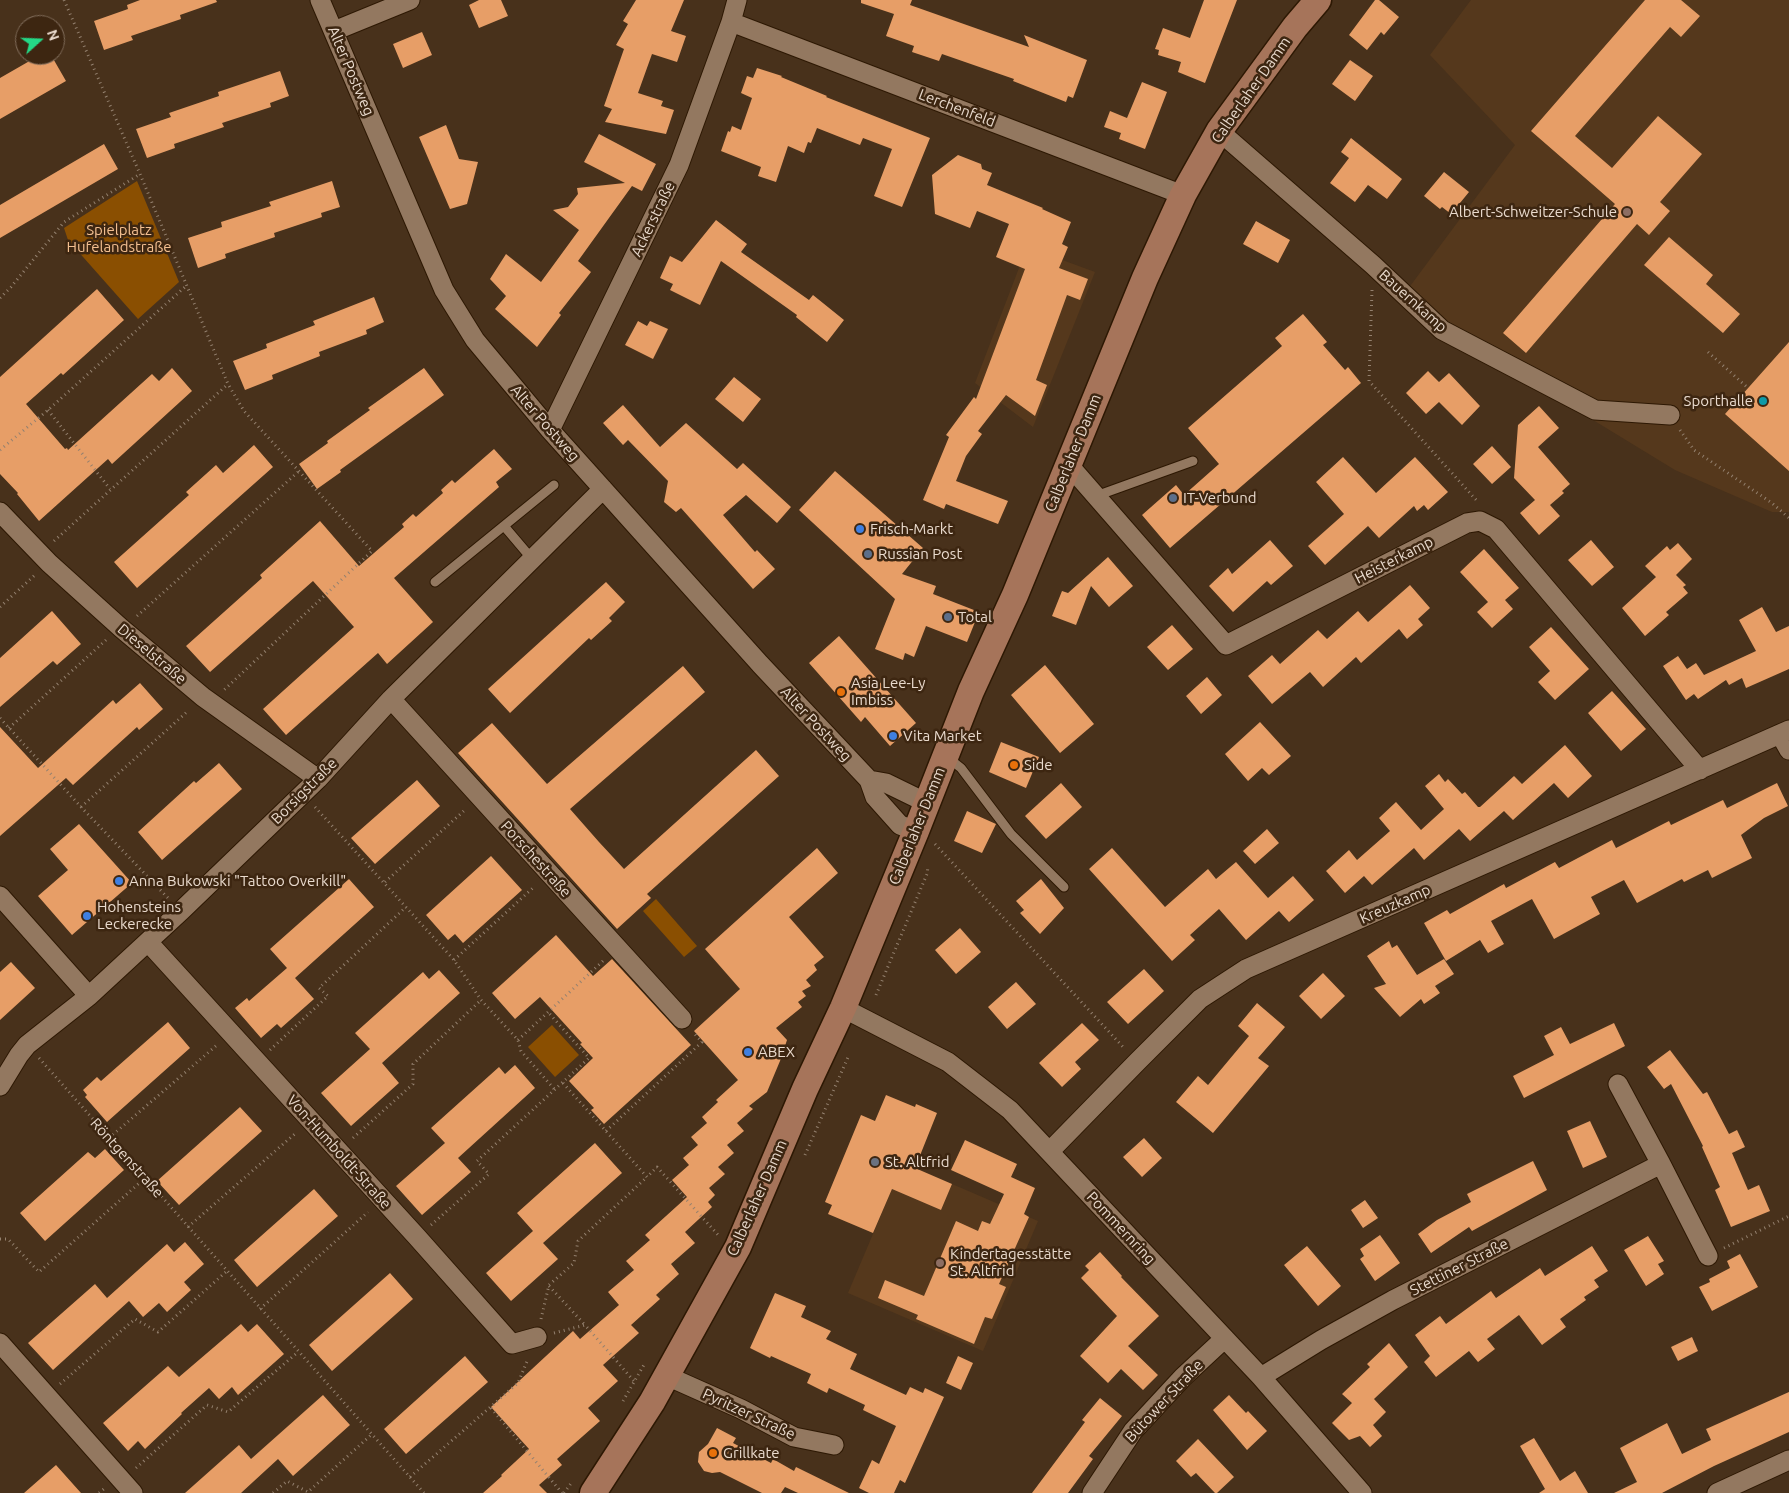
<!DOCTYPE html>
<meta charset="utf-8">
<style>
body{margin:0}
#map{position:relative;width:1789px;height:1493px;overflow:hidden;background:#48311b;font-family:Ubuntu,sans-serif}
canvas{display:block}
.north{position:absolute;left:15px;top:15px;width:50px;height:50px;box-sizing:border-box;background:#3d2611;border:1px solid #826e5c;border-radius:50%;rotate:70deg;font-size:14px;font-weight:700;line-height:20px;text-align:center;color:#e9dacd}
.north::after{content:'';display:block;margin:auto;width:18px;height:22px;background:#24d886;clip-path:polygon(50% 0,100% 100%,50% 72%,0 100%)}
</style>
<div id="map">
<canvas width="1789" height="1493"></canvas>
<div class="north">N</div>
</div>
<script>
const c = document.querySelector('canvas').getContext('2d');
c.lineJoin = 'round';
function paint(path, color) {
  c.fillStyle = color;
  c.fill(path, 'evenodd');
}
function shape(rows) {
  const path = new Path2D();
  for (const r of rows) {
    path.moveTo(r[0], r[1]);
    for (let i = 2; i < r.length; i += 2) path.lineTo(r[i], r[i + 1]);
  }
  return path;
}
function stroke(path, color, width, dash) {
  c.strokeStyle = color;
  c.lineWidth = width;
  c.lineCap = dash ? 'butt' : 'round';
  c.setLineDash(dash || []);
  c.stroke(path);
}
function drawText(font, color, halo, rows, align = 'center') {
  c.font = font + ' Ubuntu,sans-serif';
  c.lineWidth = 5;
  c.setLineDash([]);
  c.textBaseline = 'middle';
  c.strokeStyle = halo;
  c.fillStyle = color;
  for (const [text, x, y, turn = 0] of rows) {
    c.save();
    c.translate(x, y);
    c.rotate((+turn || 0) * Math.PI / 180);
    c.textAlign = isNaN(turn) ? turn : align;
    if (halo) c.strokeText(text, 0, 0);
    c.fillText(text, 0, 0);
    c.restore();
  }
}
paint(shape([
 [1471,0,1789,0,1789,512,1772,512,1675,470,1521,376,1402,297,1515,145,1430,55],
 [1027,247,1095,272,1033,427,975,383],
 [952,1184,1038,1221,983,1351,848,1293,892,1189,941,1210]
]), '#55381c');
paint(shape([
 [137,181,179,282,138,319,68,240,64,228],
 [656,899,697,946,684,957,643,911],
 [552,1025,579,1055,555,1077,528,1047]
]), '#8a4f01');
paint(shape([
 [140,0,216,0,217,2,180,15,181,19,131,36,133,40,104,50,94,21,128,9,127,5],
 [479,0,501,0,508,16,479,28,469,5],
 [636,0,684,0,671,31,686,36,677,62,652,54,638,93,663,101,661,106,674,110,666,134,605,122,612,109,604,106,624,49,616,45,628,24,623,21],
 [861,0,912,0,910,5,1029,47,1024,35,1087,60,1073,98,1068,96,1066,102,1013,81,1014,79,942,54,939,61,912,52,914,46,886,36,894,14,861,3],
 [1204,0,1237,0,1205,83,1178,72,1181,62,1158,55,1159,50,1155,49,1163,28,1190,38],
 [1375,0,1379,0,1399,17,1384,35,1381,32,1367,50,1349,35],
 [1645,0,1681,0,1700,16,1681,37,1670,27,1575,136,1612,168,1658,116,1702,154,1660,202,1670,211,1649,235,1637,224,1526,353,1503,333,1615,204,1531,131],
 [422,32,432,55,403,68,393,44],
 [40,55,51,55,66,81,0,119,0,78],
 [1350,60,1373,76,1355,101,1332,84],
 [757,68,782,76,781,77,827,96,826,97,930,138,902,207,874,196,892,149,863,138,860,145,817,128,811,143,808,142,804,153,788,146,776,182,758,176,761,167,721,151,728,131,730,132,732,126,741,130,752,98,741,93,747,76,753,78],
 [280,71,289,96,270,103,271,107,222,123,224,127,174,144,175,148,147,158,136,129,171,117,169,113,219,96,218,92],
 [1142,82,1167,92,1145,149,1119,139,1121,133,1104,127,1110,111,1127,118],
 [446,125,459,159,478,162,467,204,450,209,419,137],
 [599,134,656,164,642,191,632,186,578,261,591,272,559,313,561,315,537,347,495,309,506,296,490,279,506,254,541,282,579,230,553,210,568,207,578,194,577,188,625,183,584,162],
 [1351,138,1402,179,1387,199,1368,185,1355,202,1330,183,1349,158,1341,152],
 [104,144,118,169,0,238,0,205],
 [958,155,981,164,982,169,992,173,987,185,1043,208,1042,209,1071,222,1062,244,1068,247,1059,268,1088,279,1080,300,1067,295,1036,380,1047,385,1035,416,1006,395,978,431,982,434,966,456,956,481,1008,501,998,524,946,504,944,509,923,500,949,437,946,435,974,397,976,399,1025,269,996,257,1009,224,977,211,970,228,935,214,932,175],
 [1444,172,1469,192,1451,214,1442,207,1440,209,1424,196],
 [332,181,340,207,321,213,322,217,274,233,275,237,225,254,226,258,198,268,188,238,222,227,221,222,271,206,269,202],
 [716,220,747,244,741,252,809,300,813,295,844,320,827,342,796,317,797,315,721,261,700,305,670,290,673,284,660,278,670,256,682,262],
 [1256,221,1290,240,1278,263,1243,244],
 [1669,237,1713,275,1706,284,1740,314,1723,333,1644,265],
 [97,289,124,320,63,375,61,373,26,404,65,449,67,448,68,450,152,374,159,381,172,368,192,391,112,464,108,459,39,521,17,494,18,493,0,474,0,377],
 [374,297,384,322,366,330,367,334,319,352,320,356,272,375,273,379,245,390,233,361,267,348,266,344,315,325,313,321],
 [1303,314,1327,342,1323,345,1345,370,1348,367,1361,383,1170,548,1142,515,1176,485,1184,495,1219,464,1188,428,1282,346,1275,338],
 [638,321,647,326,650,321,668,329,653,359,625,345],
 [1789,342,1789,471,1725,414],
 [424,368,444,395,340,470,341,472,317,489,299,464,328,443,327,441,370,410,368,408],
 [1428,371,1439,382,1449,373,1480,406,1462,425,1439,402,1426,414,1406,393],
 [734,377,761,399,743,422,715,399],
 [623,405,660,447,686,423,737,469,743,463,791,507,777,523,746,495,723,515,755,552,757,550,775,569,753,589,681,508,676,512,664,502,668,481,628,440,623,445,603,423],
 [1539,406,1559,428,1538,447,1570,484,1562,491,1564,493,1550,505,1560,516,1539,535,1520,513,1535,500,1514,478,1518,425],
 [254,445,273,467,137,588,114,562,189,495,186,492,216,465,223,473],
 [1492,446,1511,467,1492,484,1473,464],
 [494,449,512,469,496,482,499,487,394,578,433,622,387,664,378,653,286,735,263,709,354,627,313,581,210,672,186,646,262,578,260,575,320,521,359,566,404,527,402,524,413,514,416,517,443,493,441,490,452,480,455,483],
 [1343,457,1376,493,1415,457,1448,492,1428,510,1424,505,1417,511,1414,506,1379,538,1368,526,1325,565,1308,546,1344,514,1316,482],
 [835,471,923,548,902,574,936,586,933,594,979,612,967,642,926,626,914,657,905,653,903,660,875,649,895,599,799,510],
 [1270,540,1293,566,1271,585,1267,581,1233,612,1209,586,1228,568,1232,574],
 [1591,540,1614,567,1592,586,1568,560],
 [1678,543,1692,559,1676,575,1686,585,1683,587,1688,593,1666,612,1669,615,1645,636,1622,608,1656,577,1645,566,1667,546,1670,550],
 [1484,549,1519,588,1505,600,1513,609,1492,628,1477,612,1488,602,1460,572],
 [1108,557,1133,586,1109,607,1091,586,1076,625,1052,616,1062,591,1068,593],
 [606,582,625,602,609,618,612,621,591,640,589,638,510,713,488,689],
 [1410,585,1430,608,1418,619,1423,625,1407,639,1399,629,1361,663,1356,657,1323,687,1310,672,1272,704,1248,676,1272,655,1280,664,1318,630,1327,639,1358,611,1368,622],
 [1762,607,1776,632,1789,626,1789,669,1746,688,1742,678,1729,685,1726,680,1698,699,1694,694,1686,700,1663,666,1678,656,1687,669,1696,663,1704,675,1756,651,1739,620],
 [52,611,81,644,57,665,53,661,0,707,0,658],
 [1172,625,1193,649,1168,670,1147,647],
 [1551,627,1589,669,1555,700,1538,682,1550,671,1529,647],
 [839,636,916,723,890,746,865,717,861,722,809,663],
 [1045,665,1094,724,1060,753,1011,695],
 [683,666,705,692,570,809,599,842,624,869,756,750,779,776,647,894,651,898,617,929,458,753,492,723,547,784],
 [1207,677,1222,695,1201,714,1186,696],
 [140,683,163,709,139,730,137,727,73,785,66,778,0,836,0,727,38,768,113,700,116,704],
 [1612,691,1646,729,1621,751,1588,713],
 [1260,722,1291,756,1269,775,1262,768,1248,781,1225,754],
 [1001,742,1039,757,1026,788,989,772],
 [1565,745,1592,776,1568,798,1554,783,1513,820,1504,811,1470,841,1459,829,1424,860,1414,848,1372,885,1364,876,1345,893,1326,871,1349,850,1357,860,1390,831,1379,818,1396,802,1421,830,1444,809,1425,786,1439,774,1445,782,1448,779,1462,794,1465,792,1478,807,1480,807,1514,776,1522,784],
 [219,763,242,789,162,860,138,832,194,781,196,783],
 [417,780,440,806,375,864,351,838],
 [1061,783,1082,807,1046,839,1025,816],
 [1777,783,1788,806,1764,818,1741,835,1752,858,1712,878,1708,870,1684,882,1682,879,1637,903,1624,880,1591,897,1600,914,1554,939,1532,899,1491,921,1504,944,1488,953,1480,940,1446,961,1424,923,1447,910,1450,914,1504,884,1506,888,1555,862,1559,868,1612,840,1616,848,1669,821,1671,825,1723,800,1727,808],
 [967,811,996,824,982,853,954,841],
 [79,824,132,883,72,935,38,896,68,870,50,849],
 [1267,829,1279,843,1255,864,1243,851],
 [817,848,838,873,789,917,824,957,814,965,817,970,806,980,811,986,802,991,806,996,798,1002,802,1007,776,1028,787,1040,780,1061,767,1092,749,1106,753,1109,737,1123,744,1131,727,1145,734,1153,718,1167,725,1174,709,1188,715,1195,708,1202,712,1207,685,1232,695,1243,671,1264,679,1274,656,1295,660,1299,631,1325,639,1333,603,1365,618,1381,588,1408,600,1421,557,1459,562,1465,539,1485,547,1493,483,1493,502,1476,501,1475,529,1449,491,1407,573,1331,580,1339,619,1305,608,1292,634,1270,626,1261,650,1240,645,1235,687,1197,672,1180,689,1165,683,1158,698,1145,691,1137,707,1123,702,1117,718,1102,716,1100,738,1080,694,1031,740,989,705,949],
 [1112,848,1165,907,1208,869,1216,879,1236,862,1268,898,1293,876,1314,900,1289,922,1279,911,1246,940,1219,909,1190,935,1195,940,1172,961,1089,869],
 [491,856,522,890,463,943,455,934,448,940,426,915],
 [349,879,374,907,295,978,314,999,281,1028,277,1024,261,1038,235,1008,247,998,249,1001,287,968,270,949],
 [1041,879,1064,908,1040,934,1020,913,1024,910,1016,901],
 [960,928,981,952,956,974,935,950],
 [556,935,593,976,612,959,691,1045,604,1124,591,1110,594,1108,569,1081,593,1058,580,1044,582,1043,540,997,515,1019,492,993],
 [1389,941,1392,948,1397,945,1417,975,1444,959,1454,974,1435,986,1440,993,1424,1004,1421,999,1400,1017,1374,988,1386,984,1367,956],
 [11,962,35,988,0,1020,0,972],
 [1144,969,1164,991,1128,1024,1107,1002],
 [439,970,460,993,382,1063,399,1083,351,1126,321,1093,370,1049,355,1033,423,972,429,979],
 [1323,973,1345,996,1321,1019,1299,996],
 [1016,982,1036,1004,1007,1029,988,1007],
 [1257,1003,1285,1027,1258,1058,1269,1066,1213,1133,1176,1102,1198,1076,1208,1085,1249,1036,1238,1026],
 [168,1022,190,1048,107,1122,85,1097,87,1095,83,1090,97,1077,101,1081],
 [1082,1023,1099,1040,1075,1062,1081,1069,1062,1087,1039,1063],
 [1614,1023,1625,1046,1524,1098,1513,1076,1554,1055,1544,1036,1561,1027,1570,1044],
 [1670,1050,1703,1094,1707,1092,1729,1134,1737,1130,1745,1147,1732,1153,1748,1190,1759,1185,1770,1211,1731,1227,1715,1190,1720,1187,1702,1147,1703,1146,1671,1084,1664,1089,1647,1067],
 [515,1065,535,1088,458,1158,471,1172,422,1215,396,1186,445,1143,431,1128,499,1067,505,1074],
 [886,1095,915,1107,916,1104,937,1113,915,1168,952,1184,941,1210,892,1189,873,1233,828,1214,832,1205,825,1202,861,1115,875,1121],
 [240,1107,262,1131,179,1205,157,1181],
 [1590,1121,1607,1157,1583,1168,1567,1131],
 [1144,1138,1162,1158,1142,1177,1123,1157],
 [965,1140,1017,1164,1011,1177,1035,1188,1024,1214,1029,1217,999,1284,1006,1287,992,1319,985,1317,974,1344,916,1319,918,1315,878,1298,885,1280,924,1296,956,1221,978,1231,982,1221,990,1224,1004,1194,951,1170],
 [595,1143,622,1173,543,1243,558,1259,511,1301,486,1273,533,1231,517,1213],
 [105,1149,124,1170,45,1241,20,1213,88,1152,95,1158],
 [1533,1161,1547,1190,1472,1231,1469,1227,1431,1253,1418,1234,1437,1220,1471,1202,1467,1194],
 [314,1189,338,1216,257,1287,234,1260],
 [1365,1200,1378,1218,1363,1228,1351,1210],
 [1380,1235,1400,1263,1375,1281,1360,1259,1364,1256,1360,1249],
 [1648,1236,1664,1261,1658,1264,1664,1274,1646,1286,1624,1250],
 [185,1242,204,1264,184,1282,191,1290,167,1312,159,1303,143,1317,129,1301,53,1370,28,1343,95,1284,107,1298,167,1244,174,1252],
 [1307,1246,1341,1286,1318,1306,1284,1265],
 [1592,1246,1608,1271,1594,1280,1599,1287,1584,1297,1586,1300,1560,1319,1566,1327,1542,1345,1519,1315,1487,1339,1495,1349,1478,1362,1469,1351,1436,1377,1424,1362,1430,1356,1415,1335,1440,1316,1446,1324,1491,1291,1496,1298,1540,1268,1545,1276],
 [1100,1252,1122,1276,1121,1277,1159,1316,1128,1346,1158,1375,1143,1390,1121,1369,1108,1383,1080,1356,1117,1316,1081,1278,1089,1270,1085,1266],
 [1740,1254,1758,1287,1712,1311,1699,1287,1710,1282,1709,1279,1730,1268,1727,1261],
 [390,1273,413,1299,332,1371,309,1345],
 [775,1293,806,1306,801,1317,831,1331,826,1339,857,1354,850,1369,906,1395,910,1387,923,1393,925,1388,944,1397,905,1483,900,1480,894,1493,869,1493,859,1488,872,1460,879,1464,896,1426,863,1410,865,1405,829,1388,827,1393,807,1383,811,1374,771,1356,770,1358,750,1348],
 [241,1324,248,1332,257,1324,284,1354,238,1395,232,1387,219,1399,209,1388,181,1413,182,1414,145,1449,138,1441,128,1451,103,1423,168,1366,179,1377],
 [1692,1337,1698,1351,1678,1361,1671,1347],
 [1389,1343,1408,1367,1374,1399,1386,1412,1373,1425,1382,1436,1370,1447,1360,1436,1349,1440,1332,1423,1352,1403,1342,1394,1370,1367,1367,1364],
 [465,1356,488,1382,406,1454,384,1429],
 [958,1356,973,1363,961,1390,946,1383],
 [1789,1392,1789,1432,1714,1466,1662,1493,1614,1493,1637,1482,1620,1448,1667,1423,1682,1454,1711,1440,1706,1429],
 [323,1395,350,1425,293,1476,278,1459,241,1493,185,1493,239,1445,251,1459],
 [1229,1395,1246,1413,1248,1411,1267,1431,1247,1450,1213,1410],
 [1100,1398,1122,1416,1089,1456,1093,1459,1068,1493,1032,1493,1085,1422,1082,1420],
 [717,1428,736,1438,733,1443,771,1463,773,1459,794,1471,796,1467,849,1493,798,1493,785,1487,781,1493,762,1493,720,1472,712,1473,704,1471,698,1462,699,1452,708,1444],
 [1534,1438,1560,1481,1575,1471,1588,1493,1539,1493,1545,1489,1520,1446],
 [1198,1439,1234,1477,1217,1493,1215,1493,1196,1473,1191,1477,1176,1461],
 [56,1465,81,1493,24,1493]
]), '#e79e67');
const lane = shape([
 [1096,496,1193,461],
 [504,526,532,559],
 [435,582,554,485],
 [947,757,961,768,1011,834,1064,887]
]);
const street = shape([
 [320,0,444,290,475,340,550,430,760,664,869,780,875,797,900,825,916,831],
 [731,22,1183,195],
 [334,31,410,0],
 [1219,131,1373,265,1442,330,1595,410,1670,415],
 [550,430,679,165,731,22,737,0],
 [1068,464,1226,645,1467,523,1480,521,1496,529,1700,770],
 [0,512,49,563,121,628,203,697,318,779],
 [391,699,682,1019],
 [1780,734,1789,750],
 [869,780,886,783,927,803],
 [0,896,89,996],
 [148,942,417,1237,512,1344,537,1337],
 [843,1008,948,1062,1010,1110,1261,1377,1362,1493],
 [1618,1084,1661,1164],
 [0,1086,19,1055,27,1045,89,996,181,911,318,779,391,699,603,489],
 [1050,1151,1137,1062,1200,999,1246,969,1789,730],
 [0,1343,133,1493],
 [667,1376,741,1409,794,1437,834,1445],
 [1261,1377,1321,1340,1393,1300,1661,1164,1708,1256],
 [1092,1493,1133,1431,1183,1377,1224,1339],
 [1717,1493,1789,1460]
]);
const secondary = shape([
 [593,1493,652,1402,738,1247,805,1089,843,1008,916,831,971,691,1015,595,1145,278,1183,195,1219,131,1295,27,1318,0]
]);
stroke(lane, '#2d1803', 11);
stroke(street, '#2d1803', 21);
stroke(secondary, '#2d1803', 29);
stroke(shape([
 [64,0,140,174,228,384,244,411,372,551,224,690],
 [1372,290,1369,381,1478,502],
 [0,298,11,287,64,222,140,174],
 [1708,352,1748,388],
 [48,410,110,489],
 [1680,430,1694,450,1772,503,1789,518],
 [0,450,48,410,186,286],
 [54,541,228,384],
 [0,607,35,575],
 [137,616,298,472],
 [0,718,81,807,168,898],
 [9,728,106,640],
 [81,807,188,711],
 [315,807,454,960,481,1000,518,1040,521,1051,555,1090],
 [935,844,1124,1048],
 [385,882,466,809],
 [454,960,535,886],
 [876,995,927,874,928,867],
 [518,1040,604,960],
 [270,1050,328,996,319,988,406,907],
 [39,1058,424,1493],
 [563,1083,647,1177,657,1167,719,1236],
 [606,1131,702,1042,693,1032],
 [109,1138,217,1045],
 [353,1138,413,1084,413,1064,481,1000],
 [805,1155,849,1055],
 [431,1225,489,1174,477,1161,589,1058,548,1012],
 [188,1227,297,1132],
 [0,1239,8,1239,39,1272,145,1178],
 [1724,1248,1789,1216],
 [549,1286,585,1325],
 [260,1309,368,1212],
 [541,1319,549,1285,574,1263,578,1241,647,1177],
 [554,1333,585,1325,634,1381],
 [60,1384,135,1319,158,1332,227,1271],
 [623,1401,645,1363],
 [491,1408,562,1493],
 [136,1468,207,1405,228,1412,298,1352],
 [410,1477,518,1383,528,1359],
 [99,1493,105,1488],
 [273,1493,287,1481,308,1492,371,1435],
 [564,1493,572,1482]
]), '#94816f', 3, [1, 4]);
stroke(lane, '#937860', 9);
stroke(street, '#937860', 19);
stroke(secondary, '#a6745a', 26);
for (const [x, y, r, color] of [
 [1627,212,5,"#8d6e63"],
 [1763,401,5,"#0f9aa8"],
 [1173,498,5,"#5c6f8a"],
 [860,529,5,"#3f7fe0"],
 [868,554,5,"#5c6f8a"],
 [948,617,5,"#5c6f8a"],
 [841,692,5,"#e8710a"],
 [893,736,5,"#3f7fe0"],
 [1014,765,5,"#e8710a"],
 [119,881,5,"#3f7fe0"],
 [87,916,5,"#3f7fe0"],
 [748,1052,5,"#3f7fe0"],
 [875,1162,5,"#6b7280"],
 [940,1263,5,"#8d6e63"],
 [713,1453,5,"#e8710a"]
]) {
  const dot = new Path2D();
  dot.arc(x, y, r, 0, 2 * Math.PI);
  c.fillStyle = color;
  c.fill(dot);
  stroke(dot, '#3d2611', 2);
}
drawText('15px', '#e9dacd', '#3d2611', [
 ["Alter Postweg",351,71,67],
 ["Calberlaher Damm",1251,90,-55],
 ["Lerchenfeld",957,108,21],
 ["Ackerstraße",653,219,-64],
 ["Bauernkamp",1413,301,42],
 ["Alter Postweg",545,423,49],
 ["Calberlaher Damm",1073,453,-68],
 ["Heisterkamp",1394,560,-27],
 ["Dieselstraße",152,654,40],
 ["Alter Postweg",816,724,47],
 ["Borsigstraße",304,791,-45],
 ["Calberlaher Damm",917,826,-68],
 ["Porschestraße",536,859,48],
 ["Kreuzkamp",1395,904,-24],
 ["Von-Humboldt-Straße",339,1152,48],
 ["Röntgenstraße",127,1158,48],
 ["Calberlaher Damm",757,1198,-66],
 ["Pommernring",1121,1228,47],
 ["Stettiner Straße",1459,1267,-27],
 ["Bütower Straße",1164,1401,-47],
 ["Pyritzer Straße",749,1414,25]
]);
drawText('15px', '#e9dacd', '#3d2611', [
 ["Albert-Schweitzer-Schule",1617,212,"right"],
 ["Sporthalle",1753,401,"right"],
 ["IT-Verbund",1183,498],
 ["Frisch-Markt",870,529],
 ["Russian Post",878,554],
 ["Total",958,617],
 ["Asia Lee-Ly",851,683],
 ["Imbiss",851,700],
 ["Vita Market",903,736],
 ["Side",1024,765],
 ["Anna Bukowski \"Tattoo Overkill\"",129,881],
 ["Hohensteins",97,907],
 ["Leckerecke",97,924],
 ["ABEX",758,1052],
 ["St. Altfrid",885,1162],
 ["Kindertagesstätte",950,1254],
 ["St. Altfrid",950,1271],
 ["Grillkate",723,1453]
], 'left');
drawText('15px', '#f3bf90', '#3d2611', [
 ["Spielplatz",119,230],
 ["Hufelandstraße",119,247]
]);
</script>
